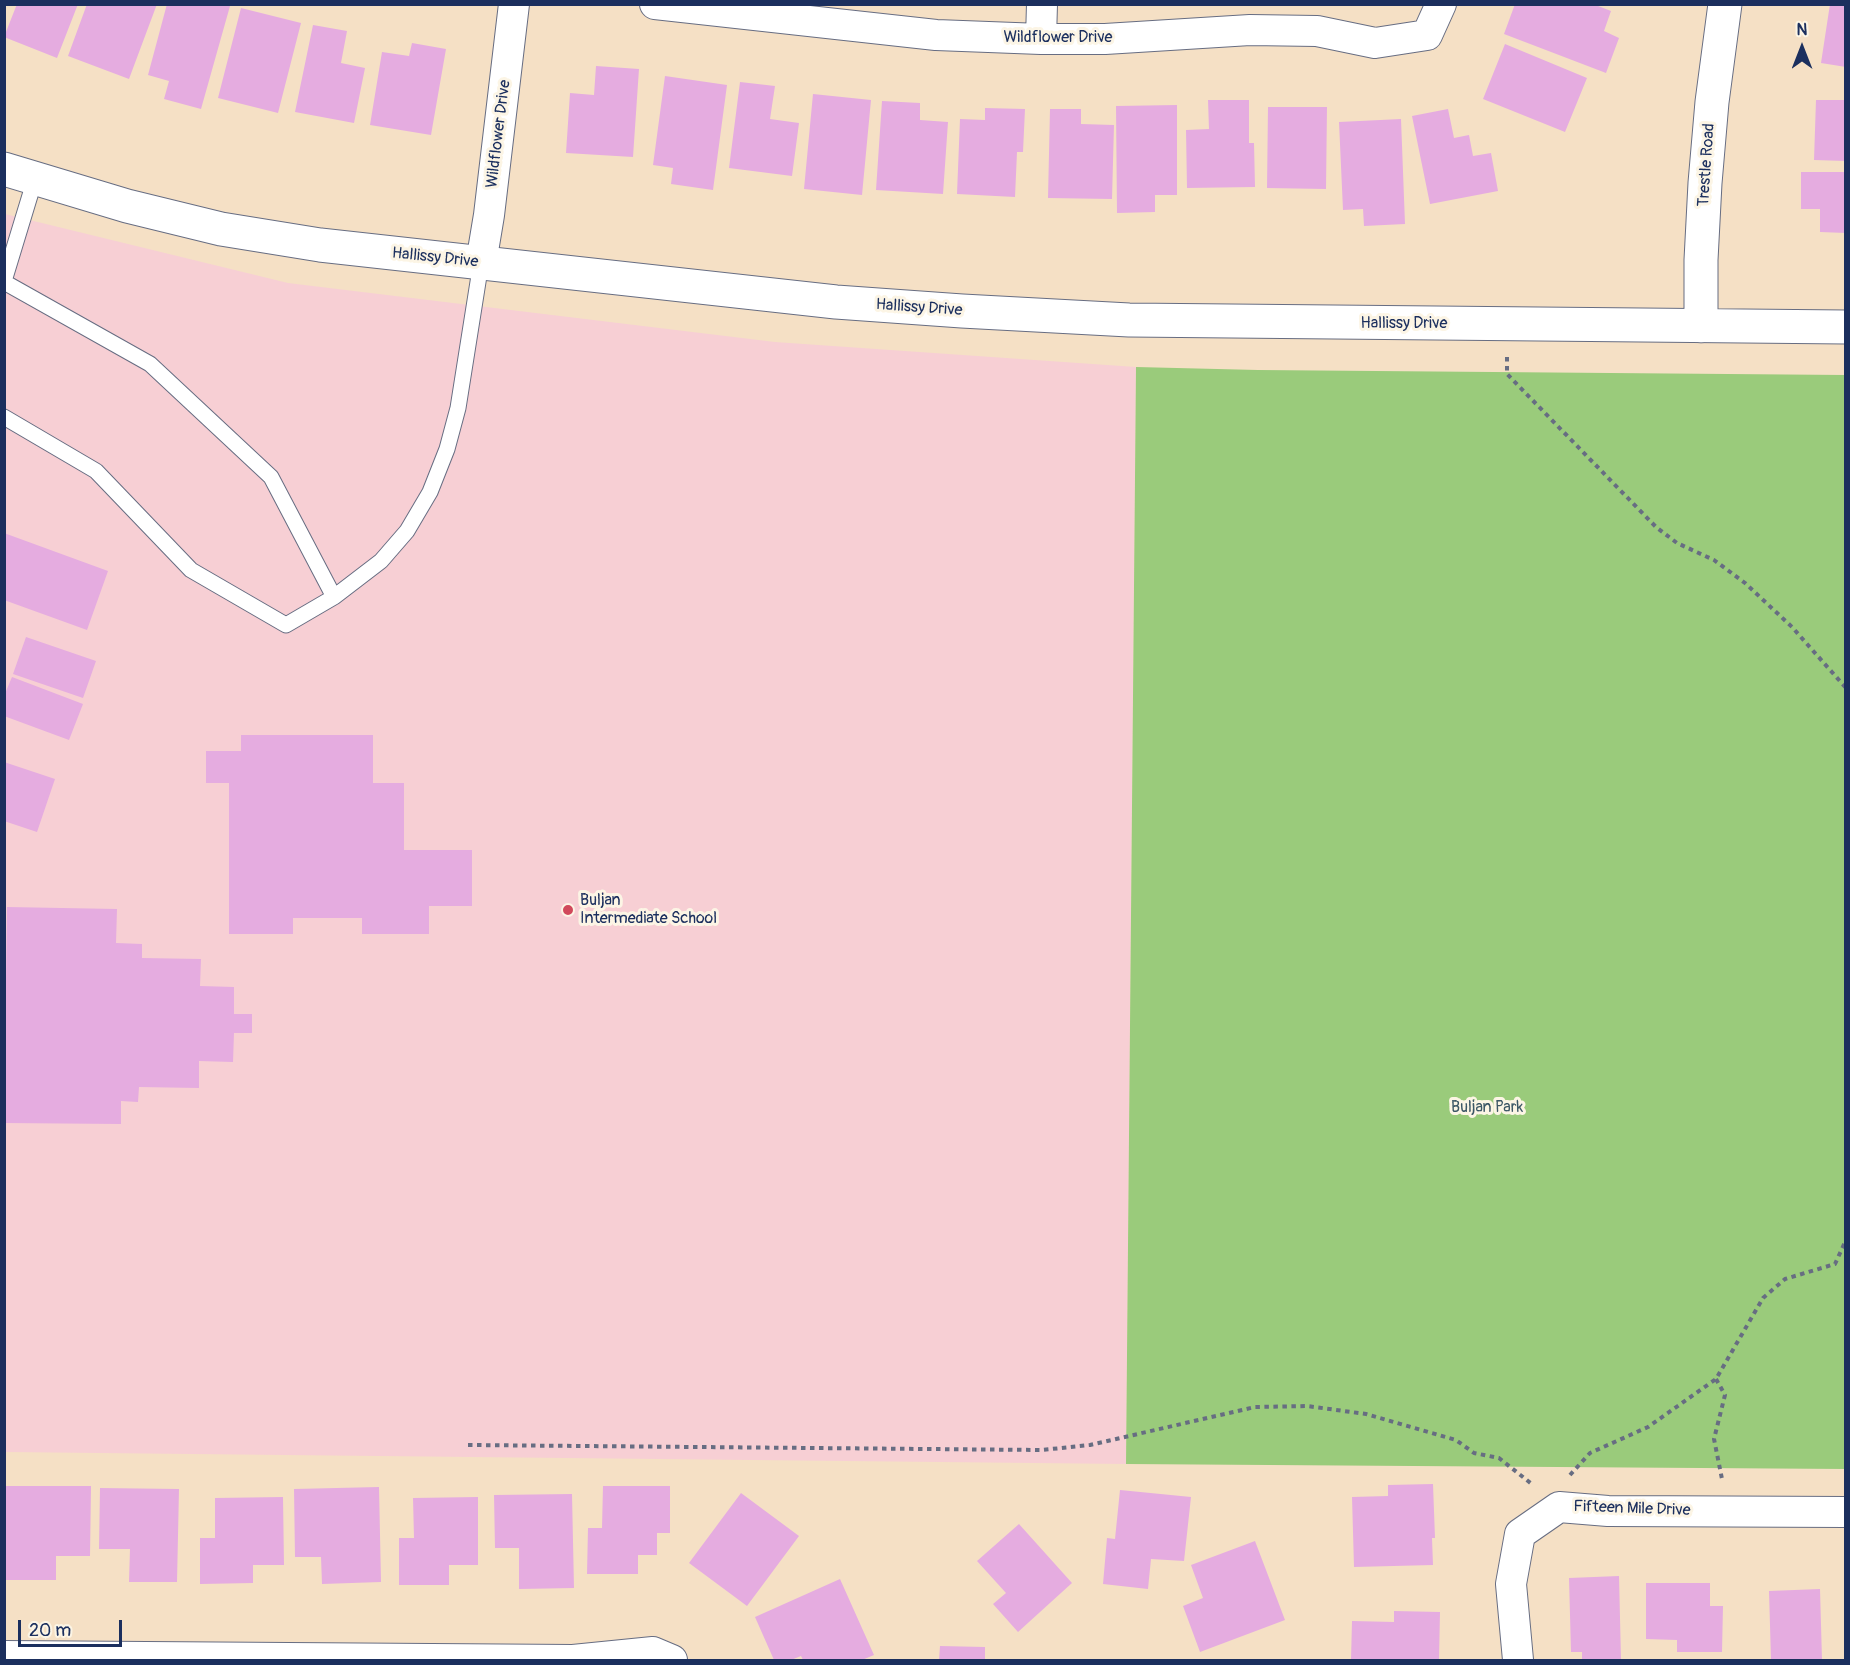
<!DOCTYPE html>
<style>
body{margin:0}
#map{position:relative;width:1850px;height:1665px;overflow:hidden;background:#f5e0c5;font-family:Pangolin,sans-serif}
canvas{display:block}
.frame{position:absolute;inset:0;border:6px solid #1b2f5e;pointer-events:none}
.north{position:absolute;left:1772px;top:18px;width:60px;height:60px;-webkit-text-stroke:4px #fcf5e5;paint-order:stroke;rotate:0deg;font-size:16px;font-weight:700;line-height:24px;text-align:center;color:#1b2f5e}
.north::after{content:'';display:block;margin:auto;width:21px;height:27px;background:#1b2f5e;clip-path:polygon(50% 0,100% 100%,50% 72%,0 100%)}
.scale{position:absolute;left:18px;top:1620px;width:104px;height:27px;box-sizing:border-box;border:3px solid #1b2f5e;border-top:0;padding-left:8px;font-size:18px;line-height:21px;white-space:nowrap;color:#1b2f5e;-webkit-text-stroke:4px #fcf5e5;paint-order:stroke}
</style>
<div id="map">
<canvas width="1850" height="1665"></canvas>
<div class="frame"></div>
<div class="north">N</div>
<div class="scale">20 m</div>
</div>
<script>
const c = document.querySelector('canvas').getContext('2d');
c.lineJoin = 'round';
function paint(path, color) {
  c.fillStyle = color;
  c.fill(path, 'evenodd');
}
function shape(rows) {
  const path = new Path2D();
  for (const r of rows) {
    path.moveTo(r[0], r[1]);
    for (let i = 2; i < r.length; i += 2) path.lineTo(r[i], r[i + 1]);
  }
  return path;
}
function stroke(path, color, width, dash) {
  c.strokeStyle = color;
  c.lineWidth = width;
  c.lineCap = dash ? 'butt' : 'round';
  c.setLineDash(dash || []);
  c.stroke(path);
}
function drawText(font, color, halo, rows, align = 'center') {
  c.font = font + ' Pangolin,sans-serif';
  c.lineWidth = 6;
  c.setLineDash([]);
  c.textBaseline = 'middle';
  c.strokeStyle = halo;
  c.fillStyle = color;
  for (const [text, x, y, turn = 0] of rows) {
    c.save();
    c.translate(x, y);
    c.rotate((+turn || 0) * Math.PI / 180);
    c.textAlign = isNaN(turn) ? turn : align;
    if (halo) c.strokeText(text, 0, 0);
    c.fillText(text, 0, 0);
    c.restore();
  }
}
paint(shape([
 [5,214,288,283,775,342,1136,367,1126,1464,5,1452]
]), '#f7cfd4');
paint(shape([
 [1136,367,1258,370,1845,375,1845,1469,1126,1464]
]), '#9acb7b');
paint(shape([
 [17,4,78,4,57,58,4,37],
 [87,4,157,4,129,79,68,56],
 [167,4,230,6,201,109,164,99,169,81,148,75],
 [1515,4,1593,4,1611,11,1604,31,1619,38,1606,73,1504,34],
 [1830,4,1846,6,1846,67,1821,63],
 [241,8,301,23,278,113,218,98],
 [313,25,347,31,341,63,365,68,354,123,295,112],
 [412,43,446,49,431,135,370,125,382,52,409,56],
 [1505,44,1587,78,1565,132,1483,99],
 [596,66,639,69,633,157,566,153,570,93,594,95],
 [665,76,727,85,713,190,671,184,673,168,653,165],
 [740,82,775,86,770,119,799,123,792,176,729,168],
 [813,94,871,100,862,195,804,189],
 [1208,100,1249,100,1249,143,1254,143,1255,187,1187,188,1186,130,1209,129],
 [1816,100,1846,100,1846,161,1814,160],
 [882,101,920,103,920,120,948,122,943,194,876,190],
 [1177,105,1177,195,1155,195,1155,212,1117,213,1116,106],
 [1268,107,1327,107,1326,189,1267,188],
 [985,108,1025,109,1023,152,1017,152,1015,197,957,194,960,119,985,120],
 [1050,109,1081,109,1081,124,1114,125,1112,199,1048,198],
 [1448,109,1454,138,1469,135,1473,156,1491,153,1498,191,1430,204,1412,116],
 [1401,119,1405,224,1364,226,1363,209,1343,210,1339,122],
 [1801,172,1846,172,1846,233,1820,232,1820,209,1801,209],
 [4,533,108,571,87,630,4,600],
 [26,637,96,661,83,698,13,674],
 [12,677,83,704,69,740,4,716,4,696],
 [241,735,373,735,373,783,404,783,404,850,472,850,472,906,429,906,429,934,362,934,362,918,293,918,293,934,229,934,229,783,206,783,206,751,241,751],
 [4,762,55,779,37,832,4,821],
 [7,907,117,909,116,943,142,944,142,958,201,959,200,986,234,987,234,1014,252,1014,252,1033,234,1033,233,1062,199,1061,199,1088,139,1087,138,1102,121,1101,121,1124,4,1123],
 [1433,1484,1435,1538,1432,1538,1433,1565,1354,1567,1352,1497,1388,1496,1388,1485],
 [6,1486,91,1486,90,1556,56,1556,56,1580,5,1580],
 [603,1486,670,1486,670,1533,657,1533,657,1555,638,1555,638,1574,587,1574,588,1528,602,1528],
 [379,1487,381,1582,322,1584,321,1557,295,1557,294,1489],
 [100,1488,179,1489,177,1582,129,1582,130,1549,99,1549],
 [1120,1490,1191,1497,1184,1561,1151,1559,1148,1589,1103,1584,1107,1538,1115,1539],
 [741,1493,799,1536,747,1606,689,1563],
 [572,1494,574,1588,519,1589,519,1548,495,1548,494,1495],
 [283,1497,284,1565,253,1565,253,1583,200,1584,200,1538,215,1538,215,1498],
 [478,1497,478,1565,449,1565,449,1585,399,1585,399,1538,414,1538,413,1498],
 [1019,1524,1072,1583,1018,1632,993,1604,1006,1593,977,1561],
 [1255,1541,1285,1620,1200,1652,1183,1606,1203,1598,1191,1565],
 [1619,1576,1621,1660,1582,1660,1582,1652,1571,1652,1569,1578],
 [840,1579,874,1655,862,1660,803,1660,801,1656,791,1660,774,1660,755,1617],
 [1646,1583,1710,1583,1710,1606,1723,1606,1722,1652,1677,1652,1677,1640,1646,1639],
 [1820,1589,1822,1660,1771,1660,1769,1591],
 [1394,1611,1440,1612,1439,1660,1351,1660,1352,1621,1394,1622],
 [940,1646,985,1647,985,1660,939,1660]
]), '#e5ace0');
const lane = shape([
 [4,281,35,179],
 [4,282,150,364,271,477,334,597],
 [4,417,96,471,191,570,286,625,334,597,381,561,407,531,430,492,447,449,458,408,481,263]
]);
const street = shape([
 [655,4,936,35,1041,39,1105,39,1250,30,1317,31,1375,43,1427,35,1441,4],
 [1041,39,1042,4],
 [481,263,489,215,514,4],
 [4,1656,573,1660,653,1652,672,1660],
 [1518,1660,1511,1584,1520,1534,1559,1507,1608,1511,1846,1512]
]);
const secondary = shape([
 [4,169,127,206,221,229,320,245,836,302,962,311,1129,320,1846,327],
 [1701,326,1701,260,1705,183,1712,102,1725,4]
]);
stroke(lane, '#676d82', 17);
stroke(street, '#676d82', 32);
stroke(secondary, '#676d82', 35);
stroke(shape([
 [1507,357,1507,374,1656,527,1677,543,1714,560,1745,583,1792,627,1846,688],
 [1716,1379,1725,1395,1714,1439,1722,1479],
 [468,1445,1042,1450,1090,1445,1255,1407,1307,1406,1366,1414,1456,1440,1474,1453,1499,1458,1533,1485],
 [1570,1475,1590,1453,1648,1427,1716,1379,1763,1298,1785,1279,1835,1264,1846,1240]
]), '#676d82', 4, [4.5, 4.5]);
stroke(lane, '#fff', 15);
stroke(street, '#fff', 30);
stroke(secondary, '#fff', 33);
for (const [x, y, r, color] of [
 [568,910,6,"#d1495b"]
]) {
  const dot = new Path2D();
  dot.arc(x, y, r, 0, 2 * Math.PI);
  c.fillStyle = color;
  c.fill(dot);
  stroke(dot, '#fcf5e5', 2);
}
drawText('16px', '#1b2f5e', '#fcf5e5', [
 ["Wildflower Drive",1058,38],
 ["Wildflower Drive",499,134,-83],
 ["Trestle Road",1707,165,-86],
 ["Hallissy Drive",435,258,6],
 ["Hallissy Drive",919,308,4],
 ["Hallissy Drive",1404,324],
 ["Fifteen Mile Drive",1632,1509,2]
]);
drawText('16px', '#1b2f5e', '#fcf5e5', [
 ["Buljan",580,901],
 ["Intermediate School",580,919]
], 'left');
drawText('16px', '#3b5665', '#fcf5e5', [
 ["Buljan Park",1487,1108]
]);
</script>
